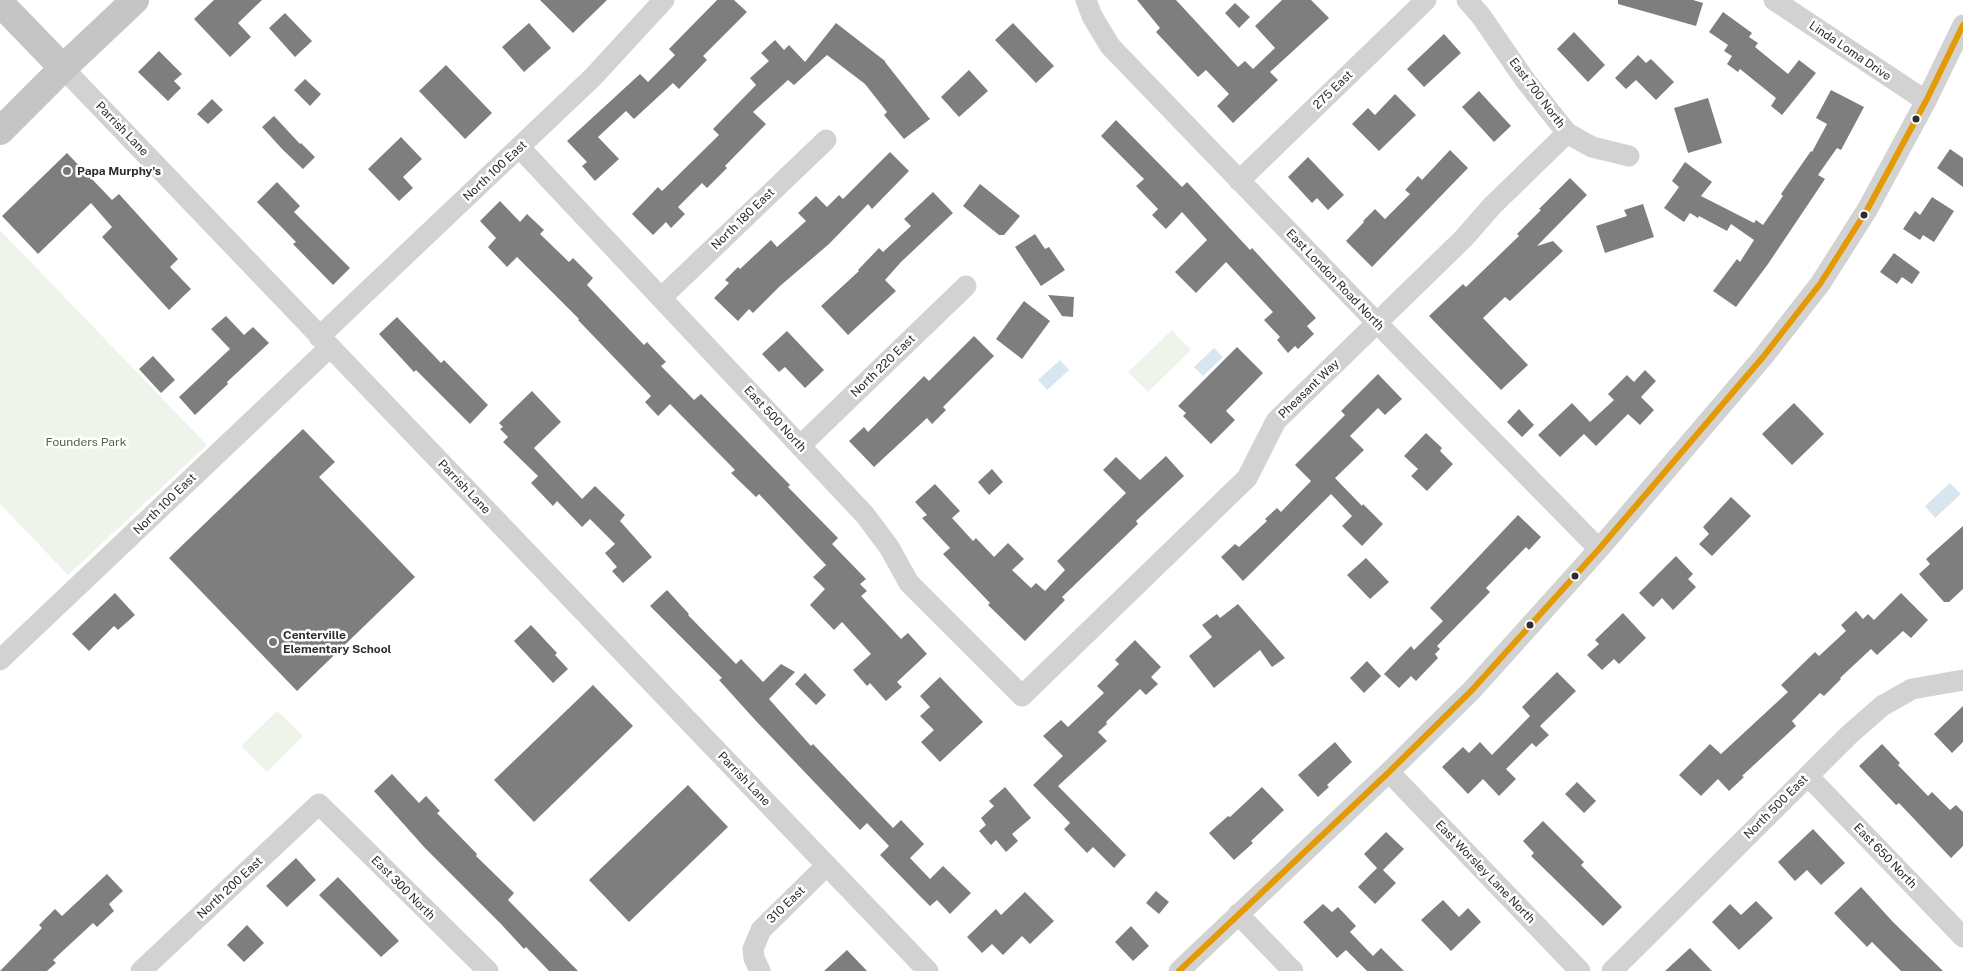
<!DOCTYPE html>
<style>
body{margin:0}
canvas{display:block;background:#fff}
</style>
<canvas width="1963" height="971"></canvas>
<script>
const c = document.querySelector('canvas').getContext('2d');
c.lineJoin = 'round';
function paint(path, color) {
  c.fillStyle = color;
  c.fill(path, 'evenodd');
}
function shape(rows) {
  const path = new Path2D();
  for (const r of rows) {
    path.moveTo(r[0], r[1]);
    for (let i = 2; i < r.length; i += 2) path.lineTo(r[i], r[i + 1]);
  }
  return path;
}
function stroke(path, color, width, dash) {
  c.strokeStyle = color;
  c.lineWidth = width;
  c.lineCap = dash ? 'butt' : 'round';
  c.setLineDash(dash || []);
  c.stroke(path);
}
function drawText(font, color, halo, rows, align = 'center') {
  c.font = font + ' "Public Sans",sans-serif';
  c.lineWidth = 5;
  c.setLineDash([]);
  c.textBaseline = 'middle';
  c.strokeStyle = halo;
  c.fillStyle = color;
  for (const [text, x, y, turn = 0] of rows) {
    c.save();
    c.translate(x, y);
    c.rotate((+turn || 0) * Math.PI / 180);
    c.textAlign = isNaN(turn) ? turn : align;
    if (halo) c.strokeText(text, 0, 0);
    c.fillText(text, 0, 0);
    c.restore();
  }
}
paint(shape([
 [0,230,207,445,68,575,0,504],
 [1172,330,1191,350,1148,392,1128,372],
 [277,711,303,736,267,772,241,746]
]), '#eff4eb');
paint(shape([
 [1214,348,1223,357,1203,376,1194,367],
 [1060,360,1069,370,1047,390,1038,380],
 [1950,483,1961,494,1935,518,1925,506]
]), '#d8e6f0');
paint(shape([
 [214,0,262,0,238,23,251,37,230,57,194,19],
 [540,0,607,0,573,33],
 [717,0,734,0,747,12,703,56,707,60,679,89,673,83,634,119,626,111,598,137,619,159,595,181,582,166,587,162,567,141,640,74,648,82,675,55,669,49],
 [1137,0,1176,0,1238,67,1245,61,1253,69,1275,48,1255,26,1282,0,1311,0,1329,18,1270,72,1278,80,1233,123,1217,106,1229,94,1206,70,1198,77,1156,32,1160,28],
 [1618,0,1693,0,1703,3,1696,26,1618,4],
 [1235,3,1250,17,1239,28,1225,13],
 [1723,12,1752,33,1749,37,1758,43,1755,47,1788,74,1799,60,1816,73,1782,115,1771,106,1776,98,1740,69,1738,72,1727,64,1732,56,1724,51,1728,45,1709,32],
 [285,13,312,41,295,57,269,28],
 [529,23,551,48,524,72,502,47],
 [836,23,885,61,885,62,930,119,904,139,884,115,887,112,865,84,827,55,794,85,788,80,753,112,766,124,725,166,727,168,707,188,702,183,678,207,685,214,671,228,666,222,653,235,632,214,658,187,662,191,719,135,713,129,756,85,750,78,769,61,761,53,775,40,784,50,789,45,805,62],
 [1013,23,1054,66,1036,83,995,40],
 [1574,32,1605,65,1588,82,1557,49],
 [1444,34,1461,53,1424,87,1407,69],
 [159,51,182,74,174,81,181,88,168,101,138,72],
 [1638,55,1646,63,1651,59,1674,82,1656,100,1636,80,1626,89,1615,78],
 [446,65,492,113,465,139,419,91],
 [969,70,988,91,959,117,941,97],
 [305,79,321,94,310,106,294,90],
 [1831,90,1864,107,1841,150,1837,148,1818,175,1825,179,1768,264,1736,307,1713,291,1737,259,1740,262,1754,240,1731,224,1727,231,1699,216,1698,218,1690,213,1684,222,1664,208,1679,187,1672,181,1685,162,1712,182,1701,196,1754,223,1756,220,1763,225,1783,196,1781,194,1811,151,1812,152,1827,124,1816,118],
 [1479,91,1511,126,1494,142,1462,107],
 [1395,94,1416,115,1379,151,1352,124,1368,108,1375,115],
 [1708,98,1722,143,1688,153,1674,108],
 [212,99,223,110,208,124,197,114],
 [274,116,300,144,301,143,315,157,303,169,283,150,262,127],
 [1116,120,1182,187,1187,182,1250,250,1252,248,1316,318,1307,326,1314,334,1298,349,1295,346,1288,353,1277,340,1280,337,1264,320,1273,312,1226,262,1196,293,1175,272,1207,240,1182,212,1166,229,1152,215,1158,209,1136,186,1144,179,1101,136],
 [401,137,422,159,403,177,413,188,399,201,368,169],
 [1950,149,1963,158,1963,187,1937,168],
 [1450,150,1468,168,1372,267,1346,241,1364,222,1363,221,1375,209,1385,219,1410,194,1405,190,1418,176,1422,180],
 [890,152,909,171,872,209,868,204,829,244,780,286,753,313,749,309,738,321,714,298,729,283,725,280,738,267,740,269,771,240,777,247,806,221,798,213,816,196,827,207,839,195,843,199],
 [67,153,112,200,119,194,178,259,170,267,191,289,169,310,102,237,112,227,91,203,38,254,2,216],
 [1308,157,1344,195,1328,210,1317,198,1312,203,1288,177],
 [1570,178,1587,195,1537,246,1553,241,1563,251,1510,301,1505,297,1483,318,1528,365,1501,390,1429,316,1463,284,1466,287,1519,236,1517,234,1541,210,1539,209],
 [277,182,300,206,294,212,350,268,333,285,293,244,296,242,257,202],
 [980,184,1020,216,1004,235,999,235,963,206],
 [933,192,953,213,901,262,885,280,896,291,848,335,821,306,859,271,858,270,879,248,883,252,911,226,904,219],
 [1932,197,1954,211,1934,242,1923,235,1920,240,1903,229,1915,211,1920,215],
 [500,201,520,222,527,214,544,230,540,234,569,262,573,258,593,278,587,285,644,345,647,342,666,362,661,366,694,400,701,394,790,485,788,487,838,538,832,544,866,579,860,584,867,591,861,596,901,639,908,633,927,654,897,682,902,687,886,701,870,683,867,686,853,670,871,654,842,622,834,630,810,605,825,589,813,577,826,565,759,494,756,497,731,473,735,470,670,404,658,416,645,402,651,396,578,320,579,319,517,257,507,267,488,247,496,238,480,221],
 [1643,204,1654,237,1605,253,1596,226,1627,216,1624,210],
 [1035,234,1045,249,1049,247,1065,270,1041,286,1015,247],
 [1894,253,1920,272,1912,284,1902,277,1897,284,1880,272],
 [1048,295,1074,297,1073,317,1062,316],
 [1024,301,1050,321,1022,359,996,339],
 [226,316,244,335,253,327,269,343,227,382,228,384,195,415,179,397,230,349,211,329],
 [397,317,441,363,444,360,488,405,470,424,416,370,414,372,379,334],
 [787,331,824,370,805,388,785,367,779,372,762,354],
 [974,336,994,356,943,407,946,410,932,424,927,418,874,467,849,441,864,427,868,432,924,376,929,381],
 [1237,347,1263,373,1226,411,1235,420,1211,444,1183,416,1186,413,1178,406],
 [153,356,175,380,161,393,139,369],
 [1645,370,1656,381,1641,397,1654,410,1640,425,1628,414,1596,446,1584,434,1560,457,1538,435,1572,403,1590,422,1614,400,1608,394,1627,375,1634,382],
 [1378,374,1402,399,1385,415,1378,408,1350,436,1364,450,1335,478,1362,506,1363,504,1383,524,1362,546,1342,526,1352,516,1331,494,1243,581,1221,557,1235,544,1239,547,1267,521,1265,519,1277,508,1281,512,1311,481,1295,465,1345,415,1341,411],
 [532,391,561,422,534,448,582,499,595,486,625,515,620,521,652,557,623,583,612,571,617,567,605,553,615,544,590,519,582,527,557,501,553,506,531,483,538,476,503,442,508,437,500,429,503,427,499,423],
 [1794,403,1824,434,1792,465,1762,434],
 [1519,409,1534,425,1522,437,1507,422],
 [303,429,335,462,319,477,415,577,297,691,169,558],
 [1426,433,1442,448,1440,451,1453,464,1427,491,1411,476,1418,469,1404,456],
 [1166,456,1184,476,1136,521,1138,524,1062,597,1065,600,1025,641,988,605,990,603,943,554,950,548,922,518,927,515,915,502,935,484,960,511,952,518,973,541,976,538,994,557,1008,543,1024,559,1012,570,1031,588,1036,583,1045,591,1065,570,1057,561,1126,493,1103,470,1116,457,1140,480],
 [992,469,1003,482,989,495,978,482],
 [1731,497,1751,516,1712,556,1699,544,1709,534,1703,527],
 [1518,515,1541,537,1529,550,1526,547,1486,588,1490,592,1437,646,1440,649,1435,654,1438,658,1416,681,1411,676,1399,688,1384,674,1411,646,1414,650,1443,621,1430,608],
 [1963,526,1963,589,1949,602,1944,602,1919,574,1930,564,1926,559],
 [1676,556,1693,574,1688,579,1696,587,1673,610,1662,598,1653,607,1639,593],
 [1366,558,1389,582,1370,599,1347,575],
 [667,590,689,614,688,615,736,664,741,659,763,682,781,664,795,672,769,699,811,746,813,744,893,828,901,820,924,844,910,858,930,879,943,866,971,893,950,914,937,900,930,906,917,893,880,855,889,846,867,823,860,830,756,721,719,680,722,678,650,606],
 [115,593,135,615,118,630,114,626,89,651,72,634],
 [1901,593,1928,620,1911,638,1903,631,1877,655,1871,649,1840,678,1841,679,1824,696,1820,693,1792,721,1796,726,1742,776,1744,777,1729,791,1718,779,1701,796,1679,775,1710,744,1721,754,1788,692,1781,685,1815,652,1819,656,1846,631,1841,625,1856,611,1863,619,1868,614,1874,620],
 [1238,604,1285,658,1272,667,1260,650,1214,688,1189,656,1212,637,1202,625,1217,614,1220,618],
 [1623,613,1646,638,1619,664,1614,659,1602,670,1587,655,1599,644,1595,640],
 [531,625,557,653,555,655,568,669,553,683,514,641],
 [1135,640,1161,667,1151,677,1158,684,1146,695,1140,689,1106,722,1107,724,1098,732,1107,741,1058,786,1126,855,1114,868,1093,847,1087,853,1064,829,1070,823,1033,785,1063,756,1043,736,1061,720,1068,727,1104,693,1097,686,1119,664,1115,660],
 [1367,661,1381,676,1364,693,1350,678],
 [1557,672,1576,691,1540,726,1549,735,1536,747,1532,743,1506,769,1516,779,1499,796,1483,779,1468,794,1442,767,1463,747,1469,753,1480,742,1492,755,1530,716,1522,707],
 [805,673,826,695,816,705,795,684],
 [940,677,983,722,940,762,921,742,934,730,920,716,930,707,920,696],
 [593,685,633,726,534,822,494,780],
 [1963,706,1963,742,1952,753,1934,734],
 [1335,742,1352,762,1327,785,1329,787,1318,797,1298,775],
 [1882,744,1900,763,1898,765,1928,796,1932,792,1950,810,1956,805,1963,812,1963,846,1951,858,1899,803,1896,805,1859,766],
 [392,774,419,803,426,796,440,811,437,813,477,854,476,856,514,893,508,900,578,971,549,971,526,947,524,949,501,924,425,848,374,791],
 [1577,782,1596,801,1584,813,1565,794],
 [688,785,728,827,629,922,589,880],
 [1005,787,1031,818,1012,834,1018,841,1006,852,996,840,991,845,979,831,986,825,981,818,994,806,989,801],
 [1262,787,1284,810,1251,841,1253,843,1234,860,1209,833,1228,816,1230,817],
 [1543,821,1584,862,1581,865,1622,907,1603,926,1531,856,1534,853,1523,841],
 [1813,829,1845,863,1821,885,1807,870,1795,881,1778,862],
 [1386,832,1404,849,1383,870,1396,883,1375,904,1358,887,1377,868,1364,854],
 [296,858,316,880,287,907,266,886],
 [107,874,123,891,109,904,114,911,97,927,93,923,53,960,56,963,47,971,0,971,42,928,39,925,55,909,62,916],
 [338,877,399,941,381,957,319,895],
 [1861,887,1893,922,1943,971,1901,971,1872,942,1867,947,1834,913],
 [1156,891,1169,902,1159,914,1146,903],
 [1025,892,1054,921,1030,944,1022,936,1003,955,992,944,982,953,967,937,996,909,1001,915],
 [1443,900,1459,917,1468,908,1481,922,1451,951,1421,920],
 [1756,901,1773,918,1739,950,1712,922,1730,904,1741,915],
 [1323,904,1332,912,1338,907,1356,926,1350,932,1373,956,1381,948,1404,971,1367,971,1346,950,1337,958,1303,922],
 [247,925,264,943,244,962,227,945],
 [1131,926,1149,946,1133,961,1115,942],
 [1690,948,1712,971,1665,971],
 [847,950,867,971,824,971]
]), '#7e7e7e');
stroke(shape([
 [1086,0,1092,16,1110,46,1377,323,1599,549],
 [1467,0,1481,16,1525,80,1567,133,1592,147,1629,156],
 [1774,0,1926,101],
 [63,68,928,971],
 [520,148,865,515,889,547,909,583,1022,696,1247,478,1276,421,1464,238,1492,206,1567,133],
 [1239,181,1426,0],
 [661,298,826,140],
 [319,337,593,77,664,0],
 [800,446,966,286],
 [0,660,330,347],
 [1389,772,1580,971],
 [1808,776,1963,937],
 [1238,914,1293,971],
 [141,971,319,804,488,971],
 [760,971,754,958,753,949,761,930,827,865],
 [1179,971,1389,772,1472,690,1599,549,1763,357,1820,284,1867,210,1926,101,1963,25],
 [1612,971,1850,734,1882,706,1912,689,1963,680]
]), '#d2d2d2', 21);
stroke(shape([
 [0,3,63,68],
 [0,131,63,68,135,0]
]), '#c5c5c5', 28);
stroke(shape([
 [1179,971,1389,772,1472,690,1599,549,1763,357,1820,284,1867,210,1926,101,1963,25]
]), '#e39a04', 6);
for (const [x, y, r, color] of [
 [1916,119,4.5,"#2d2d2d"],
 [67,171,5,"#767676"],
 [1864,215,4.5,"#2d2d2d"],
 [1575,576,4.5,"#2d2d2d"],
 [1530,625,4.5,"#2d2d2d"],
 [273,642,5,"#767676"]
]) {
  const dot = new Path2D();
  dot.arc(x, y, r, 0, 2 * Math.PI);
  c.fillStyle = color;
  c.fill(dot);
  stroke(dot, '#fff', 2);
}
drawText('12px', '#2d2d2d', '#fff', [
 ["Linda Loma Drive",1850,51,34],
 ["275 East",1333,90,-44],
 ["East 700 North",1537,93,53],
 ["Parrish Lane",122,129,46],
 ["North 100 East",495,171,-43],
 ["North 180 East",743,219,-44],
 ["East London Road North",1335,280,46],
 ["North 220 East",883,366,-44],
 ["Pheasant Way",1309,389,-44],
 ["East 500 North",775,419,47],
 ["Parrish Lane",464,487,46],
 ["North 100 East",165,504,-44],
 ["Parrish Lane",744,779,46],
 ["North 500 East",1776,807,-45],
 ["East 650 North",1885,856,46],
 ["East Worsley Lane North",1485,872,46],
 ["North 200 East",230,888,-43],
 ["East 300 North",403,888,45],
 ["310 East",786,905,-44]
]);
drawText('bold 12px', '#2d2d2d', '#fff', [
 ["Papa Murphy's",77,171],
 ["Centerville",283,635],
 ["Elementary School",283,649]
], 'left');
drawText('12px', '#4e683c', '#fff', [
 ["Founders Park",86,442]
]);
</script>
